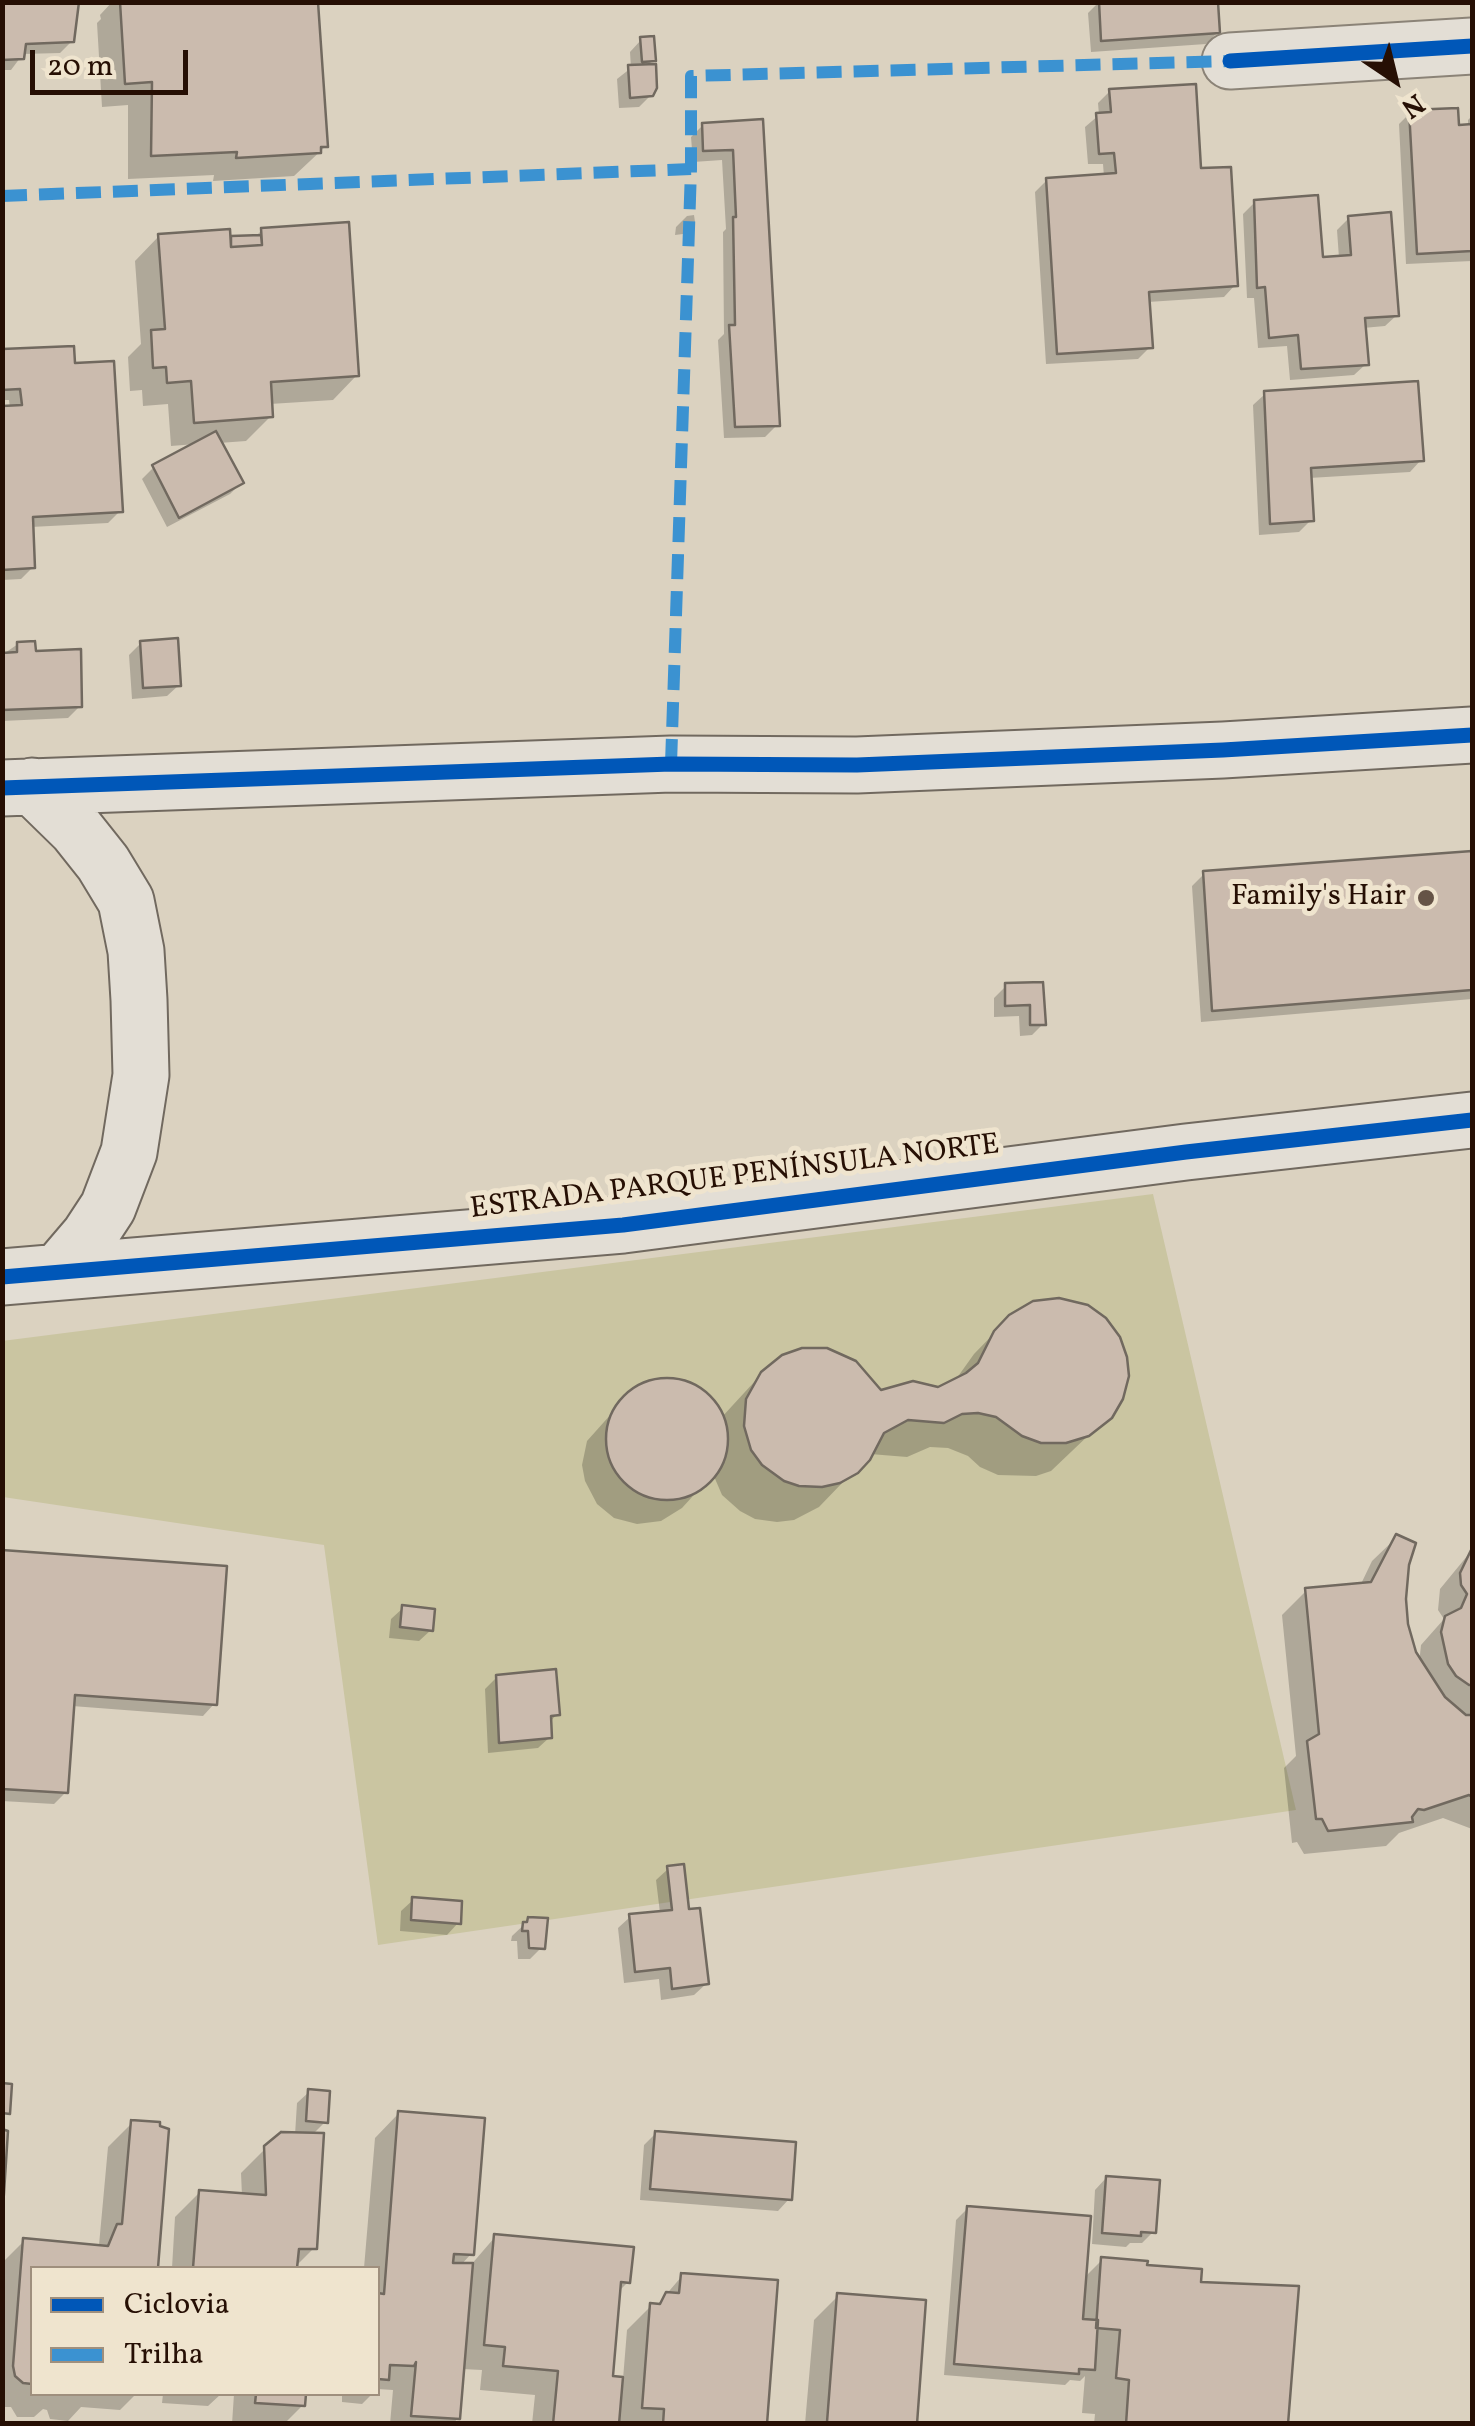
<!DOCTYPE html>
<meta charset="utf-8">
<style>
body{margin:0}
#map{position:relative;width:1475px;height:2426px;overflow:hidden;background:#dbd2c0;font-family:Vollkorn,serif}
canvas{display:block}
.frame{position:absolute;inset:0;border:5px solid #260f04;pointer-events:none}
.legend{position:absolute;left:30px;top:2266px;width:350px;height:130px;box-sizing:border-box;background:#efe4ce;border:2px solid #9f8f7d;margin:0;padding:12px 18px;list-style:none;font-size:30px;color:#260f04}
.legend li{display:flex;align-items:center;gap:20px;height:50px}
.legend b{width:50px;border:2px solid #9f8f7d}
.north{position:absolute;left:1345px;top:30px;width:100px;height:100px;-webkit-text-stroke:8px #efe4ce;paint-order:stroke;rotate:145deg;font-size:28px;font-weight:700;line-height:40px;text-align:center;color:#260f04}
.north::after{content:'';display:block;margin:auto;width:35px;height:45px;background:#260f04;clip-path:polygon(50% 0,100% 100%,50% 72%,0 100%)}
.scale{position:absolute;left:30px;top:50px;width:158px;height:45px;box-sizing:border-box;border:5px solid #260f04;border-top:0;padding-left:12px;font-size:30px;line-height:35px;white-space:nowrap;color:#260f04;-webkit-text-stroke:8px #efe4ce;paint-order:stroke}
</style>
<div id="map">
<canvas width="1475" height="2426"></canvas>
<div class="frame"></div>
<ul class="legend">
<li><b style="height:12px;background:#0057b8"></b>Ciclovia</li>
<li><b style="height:12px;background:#3b92d1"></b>Trilha</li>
</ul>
<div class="north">N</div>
<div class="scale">20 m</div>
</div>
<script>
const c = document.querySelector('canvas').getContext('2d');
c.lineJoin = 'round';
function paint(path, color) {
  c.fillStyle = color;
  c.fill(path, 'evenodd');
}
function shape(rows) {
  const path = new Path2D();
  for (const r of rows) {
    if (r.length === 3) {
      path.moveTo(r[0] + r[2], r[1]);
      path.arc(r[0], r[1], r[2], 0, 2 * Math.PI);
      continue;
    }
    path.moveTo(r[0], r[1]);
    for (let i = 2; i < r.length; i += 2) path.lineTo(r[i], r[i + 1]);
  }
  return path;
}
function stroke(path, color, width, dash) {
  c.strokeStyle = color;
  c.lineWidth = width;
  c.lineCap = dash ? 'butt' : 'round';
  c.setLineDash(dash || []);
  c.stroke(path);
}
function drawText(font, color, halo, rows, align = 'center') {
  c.font = font + ' Vollkorn,serif';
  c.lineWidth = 10;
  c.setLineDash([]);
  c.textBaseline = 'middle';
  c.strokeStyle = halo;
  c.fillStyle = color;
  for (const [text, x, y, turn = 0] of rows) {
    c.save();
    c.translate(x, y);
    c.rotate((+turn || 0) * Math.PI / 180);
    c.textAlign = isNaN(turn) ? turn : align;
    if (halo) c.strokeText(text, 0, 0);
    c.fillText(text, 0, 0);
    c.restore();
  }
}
paint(shape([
 [1153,1194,1296,1810,378,1945,324,1545,3,1497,2,1341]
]), '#cac5a1');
paint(shape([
 [2,2,83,2,76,7,72,41,60,53,23,54,11,70,2,70],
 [112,2,316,2,326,146,294,176,213,181,214,175,128,179,128,105,102,107,97,23,101,19,100,15],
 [1099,2,1216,2,1218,32,1206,44,1091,52,1088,13],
 [641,40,653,60,646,67,651,95,639,107,619,108,617,79,631,68,630,52],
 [1110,91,1198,171,1235,285,1224,297,1148,302,1150,347,1138,359,1046,364,1035,192,1047,180,1104,177,1103,164,1088,164,1085,127,1099,115,1098,103],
 [1411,112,1457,128,1468,127,1468,120,1472,116,1472,261,1406,264,1399,124],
 [761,122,777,425,765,437,724,438,718,340,724,334,723,232,726,229,722,160,693,162,691,137,703,125],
 [1255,202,1321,260,1339,258,1337,230,1349,218,1397,315,1385,326,1363,328,1366,364,1354,375,1290,380,1287,346,1258,348,1254,298,1247,298,1243,214],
 [694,215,695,222,683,234,675,235,676,227,687,216],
 [262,230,357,375,333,400,270,404,271,416,246,441,219,443,241,483,230,494,167,527,142,479,153,468,196,444,171,446,168,404,143,406,142,390,130,391,128,357,141,344,135,261,159,236,228,242,232,239,254,238],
 [2,352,73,366,120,511,108,523,31,527,33,567,21,579,2,580,2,408,10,408,9,400,2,400],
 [1265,394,1421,460,1410,472,1309,478,1311,520,1299,532,1259,535,1253,405],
 [141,643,179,685,167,696,132,699,129,655],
 [18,644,33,653,80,706,68,718,2,721,2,655],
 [1472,854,1472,999,1201,1022,1192,886,1204,874],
 [1041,984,1043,1024,1032,1035,1020,1036,1019,1016,994,1017,994,998,1006,986],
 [1010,1317,1113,1412,1051,1471,1036,1476,998,1475,980,1467,968,1456,948,1448,930,1447,907,1457,870,1454,819,1507,794,1520,777,1522,755,1519,740,1511,722,1495,713,1474,682,1508,661,1521,637,1524,614,1518,597,1504,585,1481,582,1465,587,1441,629,1394,646,1384,670,1380,696,1388,714,1404,721,1418,767,1368,877,1391,938,1390,954,1382,974,1354],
 [1397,1537,1407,1633,1419,1664,1421,1645,1444,1619,1438,1610,1440,1589,1472,1550,1472,1829,1443,1818,1399,1833,1386,1846,1304,1854,1297,1842,1292,1843,1284,1768,1296,1756,1282,1615,1306,1591,1360,1586,1372,1561],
 [2,1553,214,1704,203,1716,72,1706,66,1792,54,1804,2,1801],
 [403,1608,431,1630,419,1641,389,1638,391,1619],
 [497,1677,557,1714,549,1723,550,1737,538,1748,488,1753,485,1689],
 [668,1869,687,1911,706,1984,694,1995,661,2000,659,1979,624,1983,618,1928,630,1917,660,1913,656,1880],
 [413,1900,458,1923,447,1935,400,1931,401,1911],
 [529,1920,542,1947,530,1959,518,1959,517,1941,511,1941,512,1936],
 [309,2092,325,2122,312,2135,314,2248,294,2268,172,2268,175,2217,200,2192,242,2196,241,2173,266,2148,295,2135,297,2103],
 [399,2113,471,2254,460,2266,470,2266,495,2237,628,2282,618,2292,610,2379,623,2379,627,2330,651,2306,658,2304,682,2276,765,2424,532,2424,535,2395,480,2390,482,2370,462,2369,458,2418,453,2424,390,2424,393,2390,378,2389,378,2268,364,2268,375,2138],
 [132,2123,167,2130,154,2268,32,2268,32,2394,136,2394,120,2410,81,2407,68,2421,50,2419,47,2410,43,2409,34,2417,17,2417,11,2407,2,2407,2,2263,24,2241,97,2247,99,2245,108,2147],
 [656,2133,789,2199,778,2211,640,2200,644,2145],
 [1106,2178,1153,2232,1142,2243,1130,2243,1126,2247,1092,2244,1095,2190],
 [967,2209,1083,2279,1102,2260,1199,2284,1296,2288,1286,2424,1094,2424,1095,2414,1082,2413,1085,2376,1080,2381,1070,2380,1065,2385,944,2375,956,2220],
 [838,2296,915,2424,805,2424,814,2320],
 [163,2394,221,2394,208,2406,162,2403],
 [234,2394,304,2394,303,2405,284,2424,232,2424],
 [342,2394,372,2394,362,2404,342,2402]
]), '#0003');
const building = shape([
 [2,2,79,2,74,42,26,44,24,59,2,60,2,2],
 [120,2,318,2,328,147,321,147,321,153,236,158,237,152,151,156,152,82,125,84,120,2],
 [1099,2,1218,2,1220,33,1101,41,1099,2],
 [654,36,656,61,642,62,640,37,654,36],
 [656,64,657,88,653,96,630,98,628,65,656,64],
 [1196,84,1201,168,1231,167,1238,286,1149,292,1153,348,1057,354,1046,178,1116,173,1114,153,1099,154,1096,113,1111,112,1109,89,1196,84],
 [1458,108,1459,125,1472,124,1472,251,1417,254,1409,110,1458,108],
 [763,119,780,426,735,427,729,325,735,325,733,217,736,217,733,150,703,151,702,123,763,119],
 [1318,195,1323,257,1351,255,1348,216,1391,212,1399,316,1365,318,1369,365,1301,369,1298,335,1269,338,1265,287,1257,288,1254,200,1318,195],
 [349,222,359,376,271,382,273,417,194,423,191,381,167,383,166,367,153,368,151,330,165,329,158,234,230,229,231,247,262,245,261,228,349,222],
 [261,235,262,245,231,247,231,236,261,235],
 [74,346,75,363,114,361,123,512,33,517,35,568,2,570,2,406,22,405,20,389,2,390,2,349,74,346],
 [1418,381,1424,461,1311,468,1314,521,1270,524,1264,391,1418,381],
 [216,431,244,483,179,518,152,465,216,431],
 [178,638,181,686,143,688,140,641,178,638],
 [35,641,36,651,81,649,82,707,2,710,2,653,17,652,17,642,35,641],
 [1472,851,1472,990,1212,1011,1203,871,1472,851],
 [1043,982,1046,1025,1030,1025,1030,1005,1005,1006,1005,983,1043,982],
 [1059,1298,1088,1305,1106,1318,1120,1337,1127,1357,1129,1376,1123,1399,1112,1418,1089,1436,1066,1443,1041,1443,1022,1436,996,1417,978,1413,962,1414,944,1423,908,1420,884,1433,870,1460,858,1473,840,1483,822,1487,799,1486,784,1481,762,1465,751,1450,744,1426,746,1399,761,1372,782,1355,802,1348,827,1348,856,1361,881,1390,913,1381,938,1387,966,1373,978,1363,994,1331,1009,1315,1033,1301,1059,1298],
 [667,1439,61],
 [1396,1534,1416,1543,1409,1565,1406,1599,1408,1624,1416,1652,1445,1697,1466,1715,1472,1715,1472,1797,1469,1795,1424,1810,1418,1809,1412,1817,1413,1822,1328,1831,1322,1819,1316,1819,1307,1741,1319,1734,1305,1588,1371,1582,1396,1534],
 [1472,1548,1472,1685,1469,1685,1456,1676,1448,1664,1441,1632,1445,1616,1461,1608,1467,1594,1461,1585,1460,1573,1472,1548],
 [2,1550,227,1566,217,1705,75,1695,68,1793,2,1789,2,1550],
 [402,1605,435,1609,433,1631,400,1627,402,1605],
 [556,1669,560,1715,551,1716,552,1738,499,1743,496,1675,556,1669],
 [684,1864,689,1909,700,1908,709,1984,672,1989,670,1968,635,1972,629,1914,672,1910,667,1866,684,1864],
 [412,1897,462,1901,461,1924,411,1920,412,1897],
 [528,1917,548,1918,545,1949,529,1948,528,1931,522,1931,523,1922,527,1922,528,1917],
 [2,2083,12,2084,10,2114,2,2113,2,2083],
 [308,2089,330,2091,328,2123,306,2121,308,2089],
 [398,2111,485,2118,474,2255,454,2254,453,2263,473,2263,460,2419,411,2416,416,2362,414,2366,390,2365,389,2380,378,2379,378,2293,384,2294,398,2111],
 [131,2120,160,2122,160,2126,169,2129,158,2268,32,2268,32,2384,23,2383,15,2376,13,2366,23,2238,108,2246,117,2224,122,2224,131,2120],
 [2,2129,8,2131,2,2224,2,2129],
 [655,2131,796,2142,792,2200,650,2189,655,2131],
 [281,2132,324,2133,317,2249,299,2249,297,2268,193,2268,199,2190,266,2195,264,2146,281,2132],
 [1106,2176,1160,2180,1156,2233,1141,2232,1141,2236,1102,2233,1106,2176],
 [967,2206,1091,2216,1083,2319,1098,2320,1095,2370,1079,2369,1079,2374,954,2364,967,2206],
 [494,2234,634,2247,630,2283,621,2282,613,2376,623,2377,619,2424,553,2424,558,2371,503,2366,505,2347,484,2345,494,2234],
 [1101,2257,1148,2261,1147,2265,1202,2269,1201,2282,1299,2286,1288,2424,1126,2424,1129,2380,1116,2378,1120,2330,1096,2328,1101,2257],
 [681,2273,778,2280,767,2424,663,2424,664,2409,642,2408,650,2303,660,2304,666,2292,679,2293,681,2273],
 [837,2293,926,2300,917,2424,827,2422,837,2293],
 [256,2394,306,2394,305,2406,255,2403,256,2394]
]);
paint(building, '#cbbbae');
stroke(building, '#71695f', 2.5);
const street = shape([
 [1230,61,1472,46]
]);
const secondary = shape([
 [32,786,76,829,103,863,126,901,136,951,139,1000,141,1075,129,1152,108,1207,89,1236,60,1270],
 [2,788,671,764,857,765,1223,750,1472,735],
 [2,1277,623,1225,1186,1152,1472,1120]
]);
stroke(street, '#8b8377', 59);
stroke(secondary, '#71695f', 59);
stroke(street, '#e3ded5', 55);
stroke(secondary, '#e3ded5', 55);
stroke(shape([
 [2,196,691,169],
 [671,764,691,169,691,76,1230,61]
]), '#3b92d1', 12, [25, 12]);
stroke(shape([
 [1230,61,1472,46],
 [2,788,671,764,857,765,1223,750,1472,735],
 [2,1277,623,1225,1186,1152,1472,1120]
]), '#0057b8', 15);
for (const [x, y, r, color] of [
 [1426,898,10,"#655346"]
]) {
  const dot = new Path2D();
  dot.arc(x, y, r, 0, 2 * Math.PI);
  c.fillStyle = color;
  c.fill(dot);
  stroke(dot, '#efe4ce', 4);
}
drawText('30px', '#260f04', '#efe4ce', [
 ["Family's Hair",1406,898]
], 'right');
drawText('30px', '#260f04', '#efe4ce', [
 ["ESTRADA PARQUE PENÍNSULA NORTE",735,1179,-7]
]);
</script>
